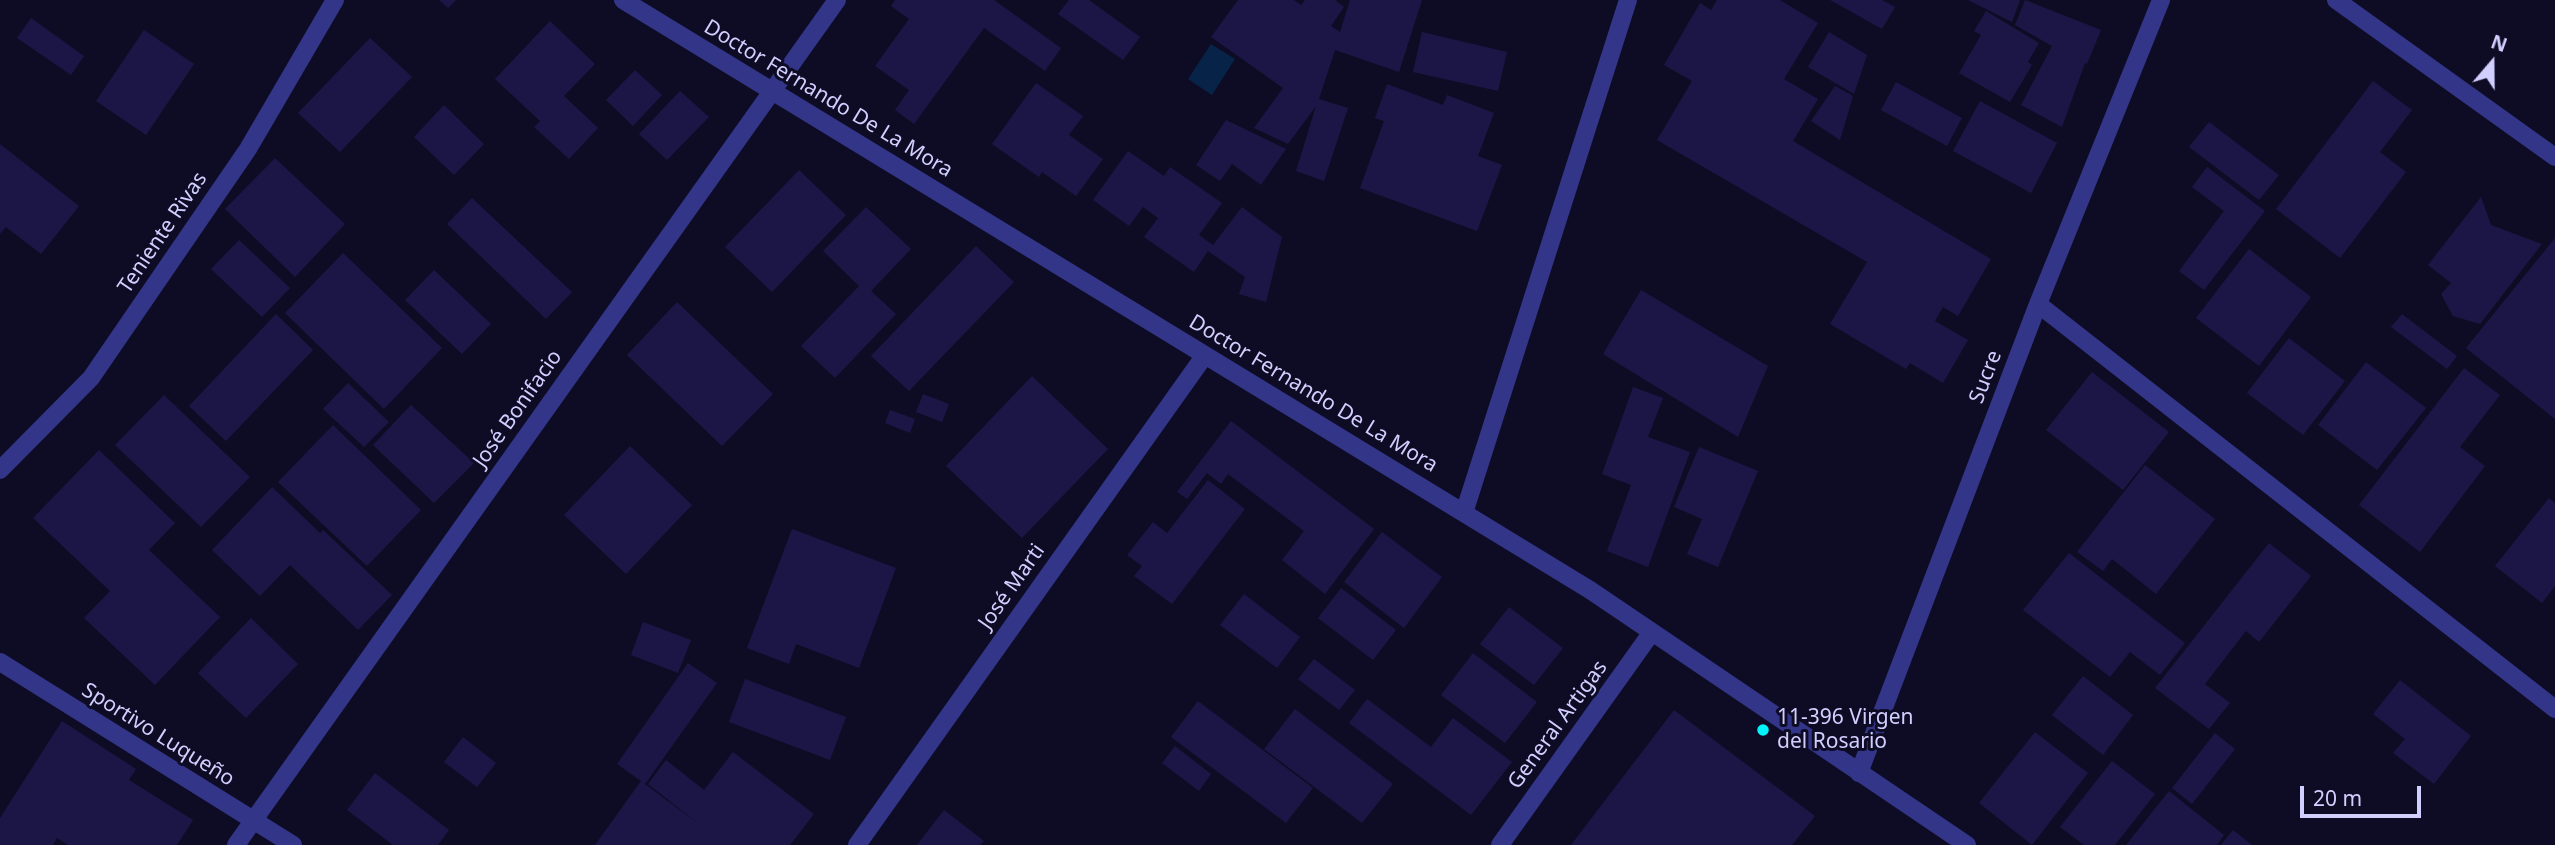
<!DOCTYPE html>
<meta charset="utf-8">
<style>
body{margin:0}
#map{position:relative;width:2555px;height:845px;overflow:hidden;background:#0e0c24;font-family:"Noto Sans",sans-serif}
canvas{display:block}
.north{position:absolute;left:2457px;top:28px;width:70px;height:70px;-webkit-text-stroke:5px #0e0c24;paint-order:stroke;rotate:20deg;font-size:19px;font-weight:700;line-height:28px;text-align:center;color:#d1cfff}
.north::after{content:'';display:block;margin:auto;width:24px;height:32px;background:#d1cfff;clip-path:polygon(50% 0,100% 100%,50% 72%,0 100%)}
.scale{position:absolute;left:2300px;top:786px;width:121px;height:32px;box-sizing:border-box;border:4px solid #d1cfff;border-top:0;padding-left:9px;font-size:21px;line-height:24px;white-space:nowrap;color:#d1cfff;-webkit-text-stroke:5px #0e0c24;paint-order:stroke}
</style>
<div id="map">
<canvas width="2555" height="845"></canvas>
<div class="north">N</div>
<div class="scale">20 m</div>
</div>
<script>
const c = document.querySelector('canvas').getContext('2d');
c.lineJoin = 'round';
function paint(path, color) {
  c.fillStyle = color;
  c.fill(path, 'evenodd');
}
function shape(rows) {
  const path = new Path2D();
  for (const r of rows) {
    path.moveTo(r[0], r[1]);
    for (let i = 2; i < r.length; i += 2) path.lineTo(r[i], r[i + 1]);
  }
  return path;
}
function stroke(path, color, width, dash) {
  c.strokeStyle = color;
  c.lineWidth = width;
  c.lineCap = dash ? 'butt' : 'round';
  c.setLineDash(dash || []);
  c.stroke(path);
}
function drawText(font, color, halo, rows, align = 'center') {
  c.font = font + ' "Noto Sans",sans-serif';
  c.lineWidth = 6;
  c.setLineDash([]);
  c.textBaseline = 'middle';
  c.strokeStyle = halo;
  c.fillStyle = color;
  for (const [text, x, y, turn = 0] of rows) {
    c.save();
    c.translate(x, y);
    c.rotate((+turn || 0) * Math.PI / 180);
    c.textAlign = isNaN(turn) ? turn : align;
    if (halo) c.strokeText(text, 0, 0);
    c.fillText(text, 0, 0);
    c.restore();
  }
}
paint(shape([
 [1211,44,1235,59,1212,95,1188,79]
]), '#072448');
paint(shape([
 [439,0,456,0,448,8],
 [895,0,994,0,1061,48,1045,71,984,28,914,124,895,110,909,90,875,66,909,19,891,6],
 [1069,0,1089,0,1140,37,1123,60,1058,14],
 [1238,0,1294,0,1301,5,1305,0,1335,0,1344,7,1331,26,1340,32,1350,0,1422,0,1399,72,1335,50,1319,99,1348,108,1324,181,1296,171,1316,106,1288,144,1254,128,1283,88,1211,37],
 [1717,0,1780,0,1818,23,1784,79,1818,99,1793,141,1991,259,1958,316,1943,307,1935,321,1968,340,1943,383,1910,363,1906,369,1830,324,1867,262,1657,140,1692,81,1664,65,1700,3,1711,10],
 [1830,0,1882,0,1895,7,1882,29],
 [1968,0,2020,0,2012,22],
 [2025,0,2101,30,2087,64,2085,63,2062,127,2021,105,2052,46,2015,25],
 [1986,11,2039,43,2028,62,2032,65,2010,102,1959,73,1981,35,1974,31],
 [31,18,84,56,71,75,17,38],
 [550,21,595,64,564,96,598,128,569,159,534,127,540,121,495,79],
 [144,30,194,64,146,135,96,101],
 [1422,32,1507,52,1498,91,1413,72],
 [1829,32,1867,55,1854,94,1808,67],
 [370,38,412,77,340,152,298,113],
 [635,70,662,95,633,126,606,100],
 [2373,81,2412,110,2380,152,2406,172,2340,258,2276,209],
 [1896,82,1962,118,1947,146,1881,110],
 [1036,83,1083,116,1069,135,1103,159,1076,196,1042,172,1039,177,992,144],
 [1387,84,1443,105,1447,95,1494,113,1478,156,1502,165,1477,231,1360,188,1384,121,1375,118],
 [1835,86,1853,96,1840,140,1811,121],
 [680,91,709,117,667,160,639,134],
 [1980,101,2057,143,2031,193,1953,151],
 [444,105,484,144,454,175,414,137],
 [1226,120,1286,149,1261,185,1232,164,1220,181,1196,165],
 [2209,122,2279,175,2259,200,2189,147],
 [0,144,79,206,41,254,6,227,0,234],
 [1128,151,1164,176,1170,167,1222,203,1199,235,1213,245,1242,207,1282,237,1266,302,1239,294,1245,277,1208,251,1194,272,1144,237,1158,218,1143,207,1129,226,1093,200],
 [275,158,345,224,295,277,225,209],
 [2207,167,2265,211,2204,290,2179,271,2224,211,2192,187],
 [799,170,846,215,772,292,725,247],
 [2481,197,2491,225,2542,244,2480,324,2453,316,2441,294,2451,283,2428,265],
 [472,198,572,292,546,319,447,224],
 [866,207,911,249,871,291,896,314,835,378,801,346,859,286,823,251],
 [2555,238,2555,419,2466,348],
 [239,240,290,288,262,317,211,269],
 [976,246,1014,282,909,391,871,356],
 [2249,249,2311,297,2259,366,2196,318],
 [343,253,442,348,384,409,285,313],
 [434,270,491,324,462,354,405,300],
 [1641,290,1768,366,1738,437,1603,354],
 [677,302,773,394,722,446,627,355],
 [276,314,313,350,226,441,189,406],
 [2402,314,2457,356,2447,369,2391,327],
 [2289,338,2345,381,2303,435,2247,393],
 [2366,362,2426,408,2377,470,2318,425],
 [2464,368,2500,395,2460,447,2485,466,2420,552,2359,505],
 [2092,372,2169,432,2123,490,2046,430],
 [1032,376,1108,449,1022,538,946,466],
 [348,383,389,422,364,447,323,409],
 [1633,387,1663,398,1648,437,1690,452,1648,567,1607,551,1631,485,1602,474],
 [923,394,949,404,942,422,916,412],
 [164,395,250,477,201,527,115,445],
 [411,405,474,463,434,503,373,445],
 [890,410,915,419,910,433,885,423],
 [1231,421,1374,529,1325,594,1282,560,1304,531,1228,474,1221,484,1207,473,1187,499,1177,492],
 [333,425,421,510,367,566,278,482],
 [630,446,692,505,626,574,564,515],
 [1699,447,1758,471,1718,567,1687,554,1702,519,1674,507],
 [99,450,175,523,149,550,220,617,155,685,84,618,110,591,33,518],
 [2145,465,2215,519,2156,594,2112,559,2103,571,2077,552],
 [1208,480,1245,509,1172,604,1134,576,1142,566,1127,555,1153,522,1167,533],
 [272,487,320,533,323,530,392,595,358,630,290,565,260,596,212,550],
 [2549,498,2555,503,2555,586,2542,603,2495,566],
 [792,529,896,568,859,668,796,644,789,664,747,648],
 [1382,532,1442,577,1404,628,1344,582],
 [2269,543,2311,576,2259,642,2246,631,2205,684,2230,703,2209,729,2155,688],
 [2069,553,2185,643,2160,675,2130,652,2110,677,2023,610],
 [1341,588,1396,630,1373,660,1318,618],
 [1244,594,1300,637,1277,668,1220,625],
 [1509,607,1563,648,1534,685,1480,644],
 [251,618,298,664,246,718,198,673],
 [643,622,691,640,678,673,631,655],
 [1473,653,1537,702,1505,743,1441,695],
 [1314,659,1355,690,1339,710,1298,679],
 [688,663,717,683,645,784,700,825,648,784,666,760,704,790,733,752,814,814,790,845,595,845,641,781,617,764],
 [2083,676,2133,715,2103,755,2052,715],
 [745,679,846,717,830,760,729,722],
 [2400,680,2471,736,2434,784,2393,753,2405,739,2373,714],
 [1367,699,1431,747,1453,718,1512,762,1471,815,1349,723],
 [1198,701,1313,788,1286,823,1171,737],
 [1295,709,1393,784,1362,823,1264,749],
 [1674,710,1815,816,1792,845,1571,845],
 [62,721,136,769,129,780,193,820,177,845,68,845,57,838,53,845,0,845,0,818],
 [2035,732,2088,773,2032,845,1979,803],
 [2215,733,2235,749,2192,804,2172,788],
 [463,737,496,763,477,787,444,762],
 [1175,746,1211,774,1199,791,1162,763],
 [2112,761,2155,794,2115,845,2084,845,2060,827],
 [375,773,449,830,438,845,393,845,347,810],
 [2169,791,2224,835,2217,845,2126,845],
 [944,810,984,841,980,845,917,845],
 [2233,830,2252,845,2221,845]
]), '#1c1647');
stroke(shape([
 [623,0,1590,590,1967,845],
 [2336,0,2555,157],
 [2038,304,2555,709],
 [0,470,91,378,248,149,335,0],
 [1464,513,1628,0],
 [0,662,293,845],
 [1859,773,2038,304,2161,0],
 [236,845,837,0],
 [857,845,1205,355],
 [1500,845,1652,632]
]), '#323588', 18);
for (const [x, y, r, color] of [
 [1763,730,7,"#00f4fa"]
]) {
  const dot = new Path2D();
  dot.arc(x, y, r, 0, 2 * Math.PI);
  c.fillStyle = color;
  c.fill(dot);
  stroke(dot, '#0e0c24', 2.5);
}
drawText('21px', '#d1cfff', '#0e0c24', [
 ["Doctor Fernando De La Mora",828,99,31],
 ["Teniente Rivas",163,233,-56],
 ["Sucre",1986,377,-69],
 ["Doctor Fernando De La Mora",1313,394,31],
 ["José Bonifacio",518,409,-55],
 ["José Marti",1012,587,-55],
 ["General Artigas",1558,725,-54],
 ["Sportivo Luqueño",158,735,32]
]);
drawText('21px', '#d1cfff', '#0e0c24', [
 ["11-396 Virgen",1777,718],
 ["del Rosario",1777,742]
], 'left');
</script>
